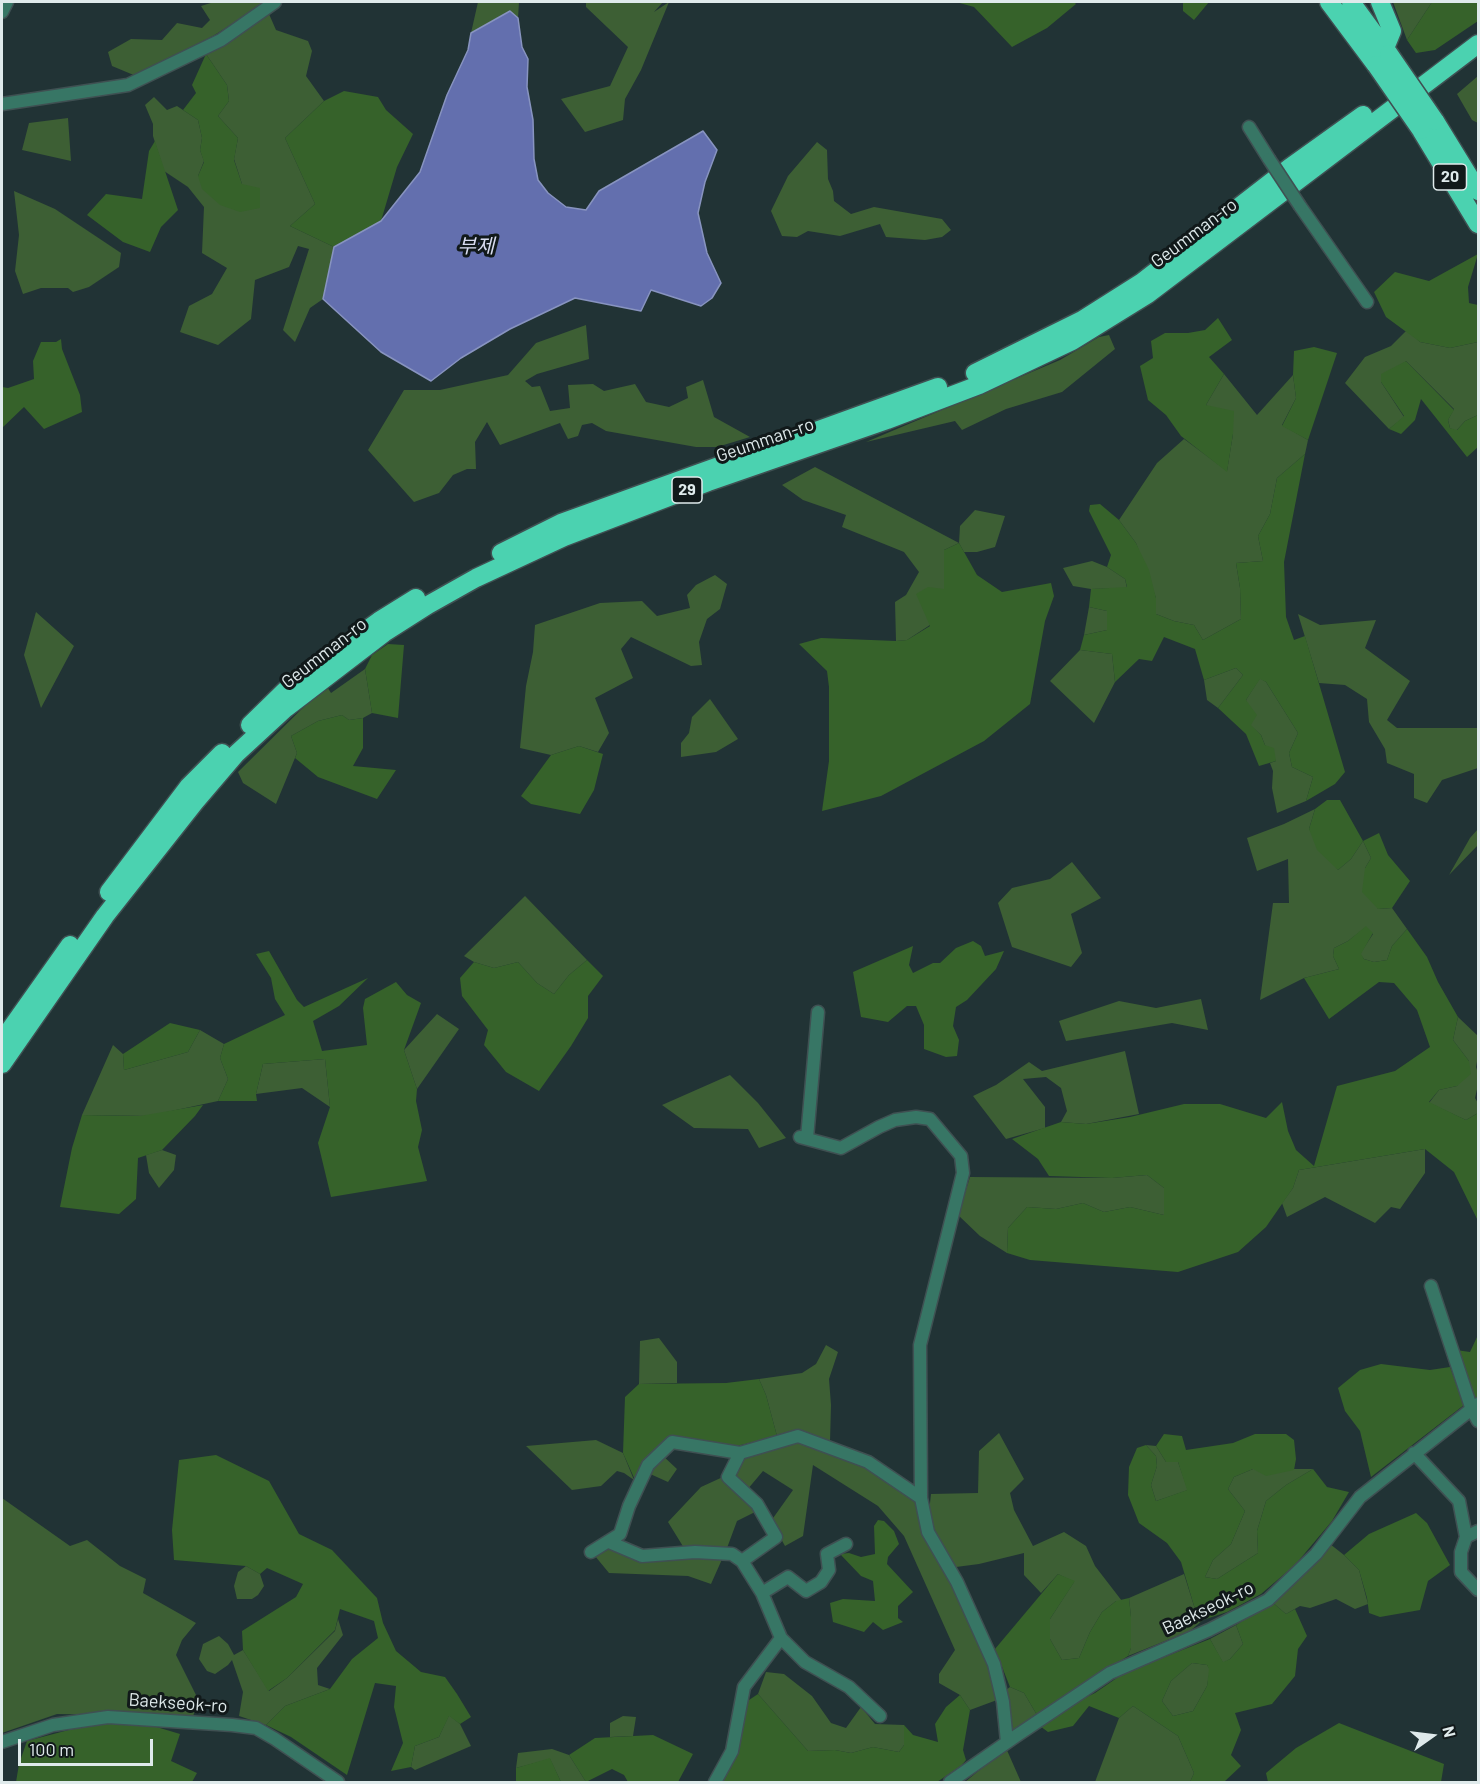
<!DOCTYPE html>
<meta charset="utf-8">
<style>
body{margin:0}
#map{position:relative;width:1480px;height:1784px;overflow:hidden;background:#213335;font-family:Barlow,sans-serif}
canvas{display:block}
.frame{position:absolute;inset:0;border:3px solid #dfeaeb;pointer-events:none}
.north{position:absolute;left:1402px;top:1706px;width:60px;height:60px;-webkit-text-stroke:4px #11191a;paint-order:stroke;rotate:76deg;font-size:16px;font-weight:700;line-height:24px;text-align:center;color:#dfeaeb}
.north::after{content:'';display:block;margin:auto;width:21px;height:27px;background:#dfeaeb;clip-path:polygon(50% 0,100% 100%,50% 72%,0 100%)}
.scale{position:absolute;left:18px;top:1739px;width:135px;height:27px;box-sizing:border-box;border:3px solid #dfeaeb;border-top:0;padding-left:8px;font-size:18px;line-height:21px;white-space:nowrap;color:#dfeaeb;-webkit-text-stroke:4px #11191a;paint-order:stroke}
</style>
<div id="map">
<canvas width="1480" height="1784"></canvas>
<div class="frame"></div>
<div class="north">N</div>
<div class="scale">100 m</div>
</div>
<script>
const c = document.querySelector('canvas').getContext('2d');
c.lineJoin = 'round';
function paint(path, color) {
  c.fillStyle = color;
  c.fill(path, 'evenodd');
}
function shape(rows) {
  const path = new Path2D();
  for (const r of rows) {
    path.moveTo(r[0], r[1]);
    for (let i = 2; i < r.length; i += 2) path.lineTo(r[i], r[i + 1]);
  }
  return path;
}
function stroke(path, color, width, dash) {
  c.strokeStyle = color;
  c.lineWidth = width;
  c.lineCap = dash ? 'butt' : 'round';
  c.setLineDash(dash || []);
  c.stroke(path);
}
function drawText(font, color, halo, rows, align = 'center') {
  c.font = font + ' Barlow,"Noto Sans KR",sans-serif';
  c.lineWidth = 6;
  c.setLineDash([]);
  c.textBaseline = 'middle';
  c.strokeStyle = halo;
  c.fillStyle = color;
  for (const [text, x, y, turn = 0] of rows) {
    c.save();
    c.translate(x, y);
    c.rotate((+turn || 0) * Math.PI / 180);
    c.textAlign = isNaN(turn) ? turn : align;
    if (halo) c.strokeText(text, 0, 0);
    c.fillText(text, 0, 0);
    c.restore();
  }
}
paint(shape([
 [214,2,267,2,213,36,136,76,112,66,108,52,131,39,162,40,177,23,202,28,210,20,201,6],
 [478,2,519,2,518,18,509,11,471,33],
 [586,2,663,2,654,12,669,2,641,70,625,99,623,120,585,132,561,99,610,86,628,47,586,7],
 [1393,2,1432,2,1407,40],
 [269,14,276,30,308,41,312,51,306,76,324,101,285,138,315,204,290,226,334,247,323,299,310,308,295,342,283,330,309,249,298,246,289,267,255,280,251,319,218,345,180,332,189,306,212,294,227,268,202,253,204,207,188,187,164,171,153,136,153,124,145,105,154,97,167,110,177,106,198,120,202,138,200,150,204,161,198,176,242,184,234,159,238,138,218,116,229,101,227,85,206,54],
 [1478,76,1478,123,1472,120,1457,94],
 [68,118,71,161,22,150,29,123],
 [817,142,827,150,828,179,833,191,834,201,851,214,874,207,942,219,951,230,942,237,925,240,886,237,880,224,840,236,808,231,797,237,782,236,771,211,788,176],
 [14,191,55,209,121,253,119,267,89,287,73,292,68,288,41,288,23,294,15,271,19,235],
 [586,325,589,359,537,374,525,381,532,387,540,386,550,411,570,408,568,385,593,384,604,391,635,384,646,402,669,407,688,398,686,387,703,380,714,417,750,437,717,447,696,447,606,431,592,423,582,425,578,436,568,439,560,423,500,445,487,422,475,442,476,469,467,469,453,475,439,493,414,502,368,450,404,390,440,390,508,375,536,343],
 [1407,330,1420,342,1450,348,1478,342,1478,415,1465,421,1456,431,1450,428,1448,420,1454,409,1406,361,1381,382,1404,417,1389,429,1345,383,1365,357,1391,346],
 [1109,335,1115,349,1062,392,1006,409,962,430,955,421,866,442,1060,360,1099,337],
 [1224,374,1257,415,1293,375,1296,398,1282,425,1308,440,1305,454,1277,478,1270,514,1258,536,1263,561,1236,563,1240,588,1241,619,1203,640,1194,625,1174,621,1156,614,1156,598,1136,543,1119,520,1157,463,1184,439,1227,471,1233,434,1206,405],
 [815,467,959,543,960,526,975,510,1005,516,995,547,977,552,964,552,959,543,944,550,944,589,930,625,907,640,896,641,895,602,906,595,919,572,904,552,842,527,846,515,803,500,782,485],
 [1092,561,1107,567,1125,579,1127,588,1091,589,1073,586,1063,568],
 [715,575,727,584,720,609,707,619,699,642,702,665,691,666,631,637,621,649,633,678,595,698,609,733,598,752,579,746,551,755,520,748,526,686,533,652,535,625,600,603,642,601,657,616,690,608,687,595,696,585],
 [1089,607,1107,611,1107,630,1084,635],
 [36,612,74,646,41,708,24,655],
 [1298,614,1320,625,1376,620,1365,648,1410,681,1387,720,1397,728,1478,728,1478,768,1442,780,1427,803,1414,798,1414,774,1387,763,1385,749,1369,722,1367,699,1345,685,1319,683],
 [1080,650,1112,654,1115,682,1094,723,1050,681],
 [1236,668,1243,675,1218,708,1207,700,1204,680],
 [365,669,372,713,363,718,349,720,342,715,318,721,291,736,297,753,276,804,243,783,238,772,326,685,331,693],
 [1260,678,1266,682,1298,733,1289,753,1292,767,1313,777,1306,801,1277,813,1272,788,1273,771,1270,763,1276,761,1265,745,1261,735,1250,725,1246,700],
 [710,699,738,739,716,752,681,757,681,743,689,733,692,717],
 [1315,809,1309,829,1338,870,1351,859,1363,841,1371,858,1365,868,1378,909,1392,908,1407,929,1392,946,1387,960,1374,962,1364,959,1360,954,1373,934,1366,927,1348,941,1334,948,1333,956,1339,969,1304,978,1260,1000,1273,903,1289,903,1288,859,1257,871,1247,838,1284,824],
 [1478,829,1478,845,1449,875,1470,838],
 [1072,862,1101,898,1071,914,1082,953,1071,967,1012,947,998,903,1012,888,1050,879],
 [525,896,587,960,569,975,554,994,537,983,518,962,494,968,474,962,464,956],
 [1201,999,1208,1030,1172,1023,1066,1041,1059,1021,1119,1001,1156,1008],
 [437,1014,459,1029,417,1089,404,1050],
 [1458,1017,1478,1036,1478,1056,1476,1067,1478,1073,1478,1085,1475,1098,1478,1103,1478,1113,1466,1120,1429,1103,1439,1090,1457,1086,1469,1061,1453,1040],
 [200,1030,224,1044,220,1058,228,1079,218,1101,148,1116,82,1115,113,1045,123,1054,124,1070,188,1052],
 [1125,1051,1139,1114,1086,1124,1061,1122,1067,1111,1061,1088,1046,1077,1023,1079,1045,1107,1045,1128,1006,1139,973,1096,996,1085,1029,1062,1042,1071],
 [325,1059,330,1107,302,1088,256,1094,263,1064],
 [730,1075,758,1103,786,1138,759,1148,748,1129,694,1128,662,1105],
 [1425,1149,1425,1173,1400,1209,1391,1207,1375,1223,1325,1197,1287,1217,1282,1203,1293,1188,1299,1170],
 [162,1150,176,1155,174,1170,159,1188,149,1173,146,1155],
 [1147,1175,1164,1188,1164,1215,1130,1207,1104,1212,1083,1203,1056,1209,1027,1207,1008,1228,1007,1253,980,1236,958,1215,970,1177,1112,1178],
 [659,1338,677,1362,677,1383,639,1384,640,1341],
 [826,1345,838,1352,829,1379,831,1405,830,1442,804,1431,777,1436,766,1395,759,1379,802,1373,816,1364],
 [999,1433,1024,1479,1010,1493,1014,1510,1033,1546,1064,1532,1086,1546,1095,1566,1122,1601,1116,1601,1102,1612,1090,1632,1079,1658,1062,1660,1050,1639,1050,1619,1074,1582,1058,1574,1041,1593,1024,1575,1024,1553,979,1564,956,1567,933,1530,929,1512,931,1494,978,1493,979,1451],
 [596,1440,623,1453,634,1480,624,1473,617,1471,601,1486,572,1490,526,1446],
 [800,1440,859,1462,919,1500,985,1652,997,1700,970,1710,960,1695,939,1683,939,1674,955,1650,904,1536,878,1506,813,1465,803,1536,785,1546,771,1521,793,1490,763,1471,747,1490,732,1477,743,1456],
 [1146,1445,1156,1446,1166,1462,1178,1462,1188,1490,1156,1501,1151,1485,1157,1466,1156,1456],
 [662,1455,677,1469,668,1482,648,1473],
 [1253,1469,1313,1469,1286,1485,1266,1501,1257,1531,1258,1553,1217,1579,1205,1577,1213,1560,1231,1544,1245,1511,1228,1489,1234,1477],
 [725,1476,757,1511,737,1521,727,1548,684,1548,668,1522,701,1487],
 [2,1498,70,1546,87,1540,120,1566,146,1579,143,1593,196,1623,182,1640,176,1655,199,1701,193,1716,57,1714,2,1733],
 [1330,1544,1344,1555,1359,1570,1368,1604,1355,1609,1336,1599,1310,1608,1300,1606,1286,1614,1272,1602],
 [607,1548,723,1557,711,1584,688,1576,609,1573,595,1556],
 [246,1566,260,1574,264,1586,258,1595,252,1599,237,1599,234,1586,238,1572],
 [1184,1574,1194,1606,1203,1620,1190,1631,1128,1656,1131,1648,1131,1617,1129,1598],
 [338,1619,343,1635,317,1668,318,1685,330,1689,285,1706,266,1725,239,1716,243,1692,232,1660,228,1665,215,1674,207,1671,199,1659,203,1644,219,1636,228,1644,234,1655,243,1650,269,1691,287,1678,335,1631],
 [1236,1625,1243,1644,1230,1659,1223,1663,1210,1639],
 [1192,1663,1207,1665,1210,1669,1207,1686,1193,1711,1173,1716,1162,1701,1171,1681],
 [766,1672,784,1674,812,1696,831,1723,846,1728,861,1707,875,1724,904,1725,904,1745,899,1752,873,1747,851,1753,835,1750,808,1751,758,1694],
 [1010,1687,1024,1693,1037,1715,1013,1731,1006,1690],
 [1133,1706,1178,1736,1194,1773,1190,1782,1095,1782,1119,1718],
 [449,1715,460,1724,471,1746,415,1770,411,1767,415,1746,439,1737],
 [623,1716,636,1717,633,1736,610,1737,610,1723],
 [1006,1748,1021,1782,965,1782],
 [552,1749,569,1755,586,1782,561,1782,550,1759,516,1768,518,1753]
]), '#3d5f34');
paint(shape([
 [956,2,1074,2,1076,4,1047,28,1012,47,974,7],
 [1183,2,1209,2,1194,20,1183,11],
 [1432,2,1478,2,1478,21,1435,50,1416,53,1407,40],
 [206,54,227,85,229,101,218,116,238,138,234,160,242,184,260,188,260,208,240,212,220,205,202,189,198,176,204,162,200,150,202,138,198,120,183,110,196,93,192,85],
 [344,91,378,97,386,110,413,134,397,167,381,221,334,247,290,226,315,204,285,138,324,101],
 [155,141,178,210,161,227,150,252,123,242,87,215,106,194,142,199,149,151],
 [1478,254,1468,287,1469,303,1478,305,1478,342,1450,348,1420,342,1386,317,1374,292,1395,272,1429,281],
 [1218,318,1232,340,1209,357,1224,374,1206,405,1234,411,1233,434,1227,472,1181,436,1166,415,1148,400,1140,366,1153,358,1151,341,1165,333,1188,333,1205,330],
 [61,339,62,349,80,395,82,412,44,429,24,407,2,428,2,387,8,388,34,379,33,361,41,342,56,342],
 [1314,347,1337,353,1308,440,1282,426,1296,398,1293,375,1294,351],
 [1406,361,1454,410,1448,420,1450,428,1457,430,1465,421,1478,415,1478,447,1467,457,1421,399,1415,420,1401,434,1389,429,1404,416,1381,382,1381,374],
 [1305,454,1284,562,1286,617,1294,640,1305,636,1345,772,1335,784,1306,801,1313,777,1292,767,1289,753,1298,733,1266,682,1260,679,1246,700,1257,715,1251,725,1261,735,1265,745,1274,748,1276,761,1259,766,1246,734,1218,708,1243,675,1236,668,1204,680,1195,649,1164,637,1152,661,1139,659,1115,682,1112,654,1080,650,1084,635,1107,630,1107,611,1089,607,1091,589,1127,587,1125,579,1107,567,1111,555,1089,511,1090,505,1100,504,1119,520,1136,543,1149,570,1156,598,1156,614,1174,621,1194,625,1203,640,1241,619,1240,588,1236,563,1263,561,1258,536,1270,514,1277,478],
 [959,543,977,575,1002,592,1051,583,1054,596,1045,621,1030,704,984,741,881,796,822,811,829,761,829,687,827,671,799,644,821,638,896,641,907,640,930,626,916,594,928,587,944,589,944,550],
 [388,644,404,645,398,718,372,713,365,669,372,655],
 [342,715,349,720,363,718,363,748,353,766,396,770,377,799,318,777,295,758,297,753,291,736,318,721],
 [579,746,603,754,594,790,580,814,531,804,521,796,551,755],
 [1327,800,1340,800,1363,841,1379,833,1388,855,1410,881,1392,908,1378,909,1362,892,1365,868,1371,858,1363,841,1351,859,1338,870,1317,850,1309,829,1315,809],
 [1366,926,1373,933,1361,954,1364,959,1374,962,1387,960,1392,946,1407,929,1427,957,1438,982,1458,1017,1453,1040,1469,1061,1471,1074,1457,1086,1439,1090,1429,1102,1466,1120,1478,1113,1478,1221,1454,1172,1425,1149,1299,1170,1293,1188,1266,1227,1238,1252,1178,1272,1030,1260,1007,1253,1008,1228,1027,1207,1056,1209,1083,1203,1104,1212,1130,1207,1164,1215,1164,1188,1147,1175,1112,1178,1049,1176,1038,1159,1012,1139,1061,1122,1086,1124,1130,1117,1184,1104,1220,1104,1266,1118,1282,1102,1288,1131,1296,1150,1314,1166,1337,1086,1395,1071,1430,1047,1417,1010,1394,983,1379,982,1329,1019,1304,978,1339,969,1333,956,1334,948,1348,941],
 [973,941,981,946,985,956,1004,951,996,969,967,1000,956,1007,953,1026,959,1040,957,1056,946,1057,924,1049,924,1025,916,1006,907,1006,888,1022,861,1017,853,972,913,946,909,965,913,973,933,963,940,963,956,948],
 [269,951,297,1000,304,1007,368,978,339,1006,313,1021,322,1051,367,1045,363,1008,365,999,396,982,407,995,421,1003,404,1050,417,1089,416,1101,422,1130,418,1147,427,1181,331,1197,318,1143,330,1107,325,1059,263,1064,256,1094,257,1101,218,1101,228,1079,220,1058,224,1044,285,1015,275,999,271,978,256,954],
 [587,960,603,976,588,996,588,1018,571,1046,539,1091,506,1072,484,1045,488,1030,462,996,460,978,474,962,494,968,518,962,537,983,554,994,569,975],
 [170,1023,200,1030,188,1052,124,1070,123,1054],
 [203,1105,195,1116,162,1150,138,1158,136,1199,119,1214,60,1207,72,1148,82,1115,140,1116],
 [1478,1335,1478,1397,1473,1401,1456,1350,1470,1352],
 [1381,1364,1430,1370,1450,1367,1464,1405,1371,1477,1360,1431,1345,1411,1338,1388,1360,1370],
 [759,1379,766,1395,777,1436,737,1446,672,1436,635,1480,623,1453,625,1397,639,1384,726,1383],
 [1164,1434,1182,1436,1186,1450,1233,1443,1255,1434,1286,1434,1294,1440,1296,1459,1294,1470,1266,1476,1253,1469,1234,1477,1228,1489,1245,1511,1231,1544,1213,1560,1205,1577,1217,1579,1258,1553,1257,1531,1266,1501,1286,1485,1313,1469,1327,1487,1349,1492,1332,1521,1295,1565,1261,1594,1227,1612,1203,1620,1194,1606,1181,1562,1167,1543,1139,1523,1128,1495,1129,1467,1137,1448,1146,1445,1156,1456,1157,1466,1151,1485,1156,1501,1187,1490,1178,1462,1166,1462,1156,1446],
 [216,1455,269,1481,299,1534,332,1550,377,1598,383,1623,396,1651,421,1672,445,1677,457,1694,471,1717,460,1724,449,1716,439,1737,415,1746,411,1767,391,1771,403,1743,394,1707,396,1686,375,1683,347,1775,291,1737,266,1725,285,1706,330,1689,352,1659,378,1638,374,1621,340,1609,335,1630,287,1678,268,1691,243,1650,242,1631,296,1597,303,1584,267,1568,260,1574,246,1566,174,1560,172,1530,179,1460],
 [1416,1513,1427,1523,1450,1565,1428,1581,1420,1610,1380,1617,1369,1613,1367,1598,1359,1570,1344,1555,1369,1534],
 [878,1520,884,1521,894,1531,899,1544,888,1557,887,1564,913,1592,898,1606,898,1618,903,1622,883,1630,873,1622,864,1632,833,1622,830,1603,843,1599,875,1601,873,1581,861,1576,840,1554,849,1553,861,1557,875,1554,874,1526],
 [1058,1574,1075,1581,1050,1619,1050,1639,1062,1660,1079,1658,1090,1632,1102,1612,1116,1601,1129,1598,1131,1617,1131,1648,1128,1656,1037,1715,1024,1693,1010,1687,995,1649],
 [1272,1602,1286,1614,1295,1609,1307,1636,1298,1649,1295,1676,1272,1704,1235,1713,1241,1730,1231,1755,1241,1766,1224,1782,1190,1782,1194,1773,1178,1736,1133,1706,1119,1718,1089,1706,1073,1726,1048,1732,1040,1726,1078,1701,1095,1693,1124,1673,1210,1639,1223,1662,1230,1659,1243,1644,1236,1625],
 [1192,1663,1207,1665,1209,1669,1207,1686,1193,1711,1173,1716,1162,1701,1171,1681],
 [758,1694,808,1751,835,1750,851,1753,873,1747,899,1752,904,1745,904,1725,913,1735,938,1742,935,1724,946,1707,960,1695,970,1710,963,1750,966,1760,961,1766,937,1782,720,1782,738,1753,746,1702],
 [95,1723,150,1725,180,1734,171,1761,197,1773,192,1782,16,1782,19,1764,27,1741],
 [1339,1723,1444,1764,1441,1782,1268,1782,1266,1773,1296,1748],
 [653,1735,693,1754,678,1782,628,1782,624,1775,612,1769,586,1782,569,1755,595,1738],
 [550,1758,561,1782,516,1782,516,1768]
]), '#36622a');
const water = shape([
 [510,11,518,18,522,47,528,59,527,87,533,120,534,159,538,180,548,193,566,207,586,210,599,191,703,131,717,150,705,182,698,213,707,253,721,283,712,298,701,306,651,290,641,311,575,298,510,329,461,358,431,381,381,352,323,299,334,247,381,221,420,172,447,95,468,50,471,33,510,11]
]);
paint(water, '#636fae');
stroke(water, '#8894c0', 1.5);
const minor = shape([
 [2,12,7,2],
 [2,104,128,85,221,40,275,2],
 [1249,127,1269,159],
 [1300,206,1367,302],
 [800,1137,841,1148,879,1127,895,1120,916,1117,930,1119,961,1156,963,1173,920,1345,921,1498,928,1532,957,1582,994,1664,1003,1702,1007,1742],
 [807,1138,818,1012],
 [1431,1286,1472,1410,1478,1421],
 [1414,1453,1459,1501,1466,1537,1461,1552,1461,1572,1478,1590],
 [1466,1537,1478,1531],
 [609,1542,642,1556,695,1552,732,1554,742,1561,776,1537,757,1504,728,1477,740,1453],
 [591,1552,620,1534,629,1506,648,1465,672,1442,740,1453,798,1436,868,1462,921,1498],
 [762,1593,788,1577,806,1591,821,1582,829,1570,827,1554,846,1544],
 [781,1638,805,1662,849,1687,880,1716],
 [2,1742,53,1725,108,1717,232,1725,256,1728,275,1739,338,1782],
 [715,1782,732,1751,744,1687,781,1638,762,1593,742,1561],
 [950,1782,1016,1736,1110,1673,1209,1630,1268,1600,1316,1554,1360,1497,1478,1404]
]);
const highway = shape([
 [1329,2,1376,65],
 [1351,2,1389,54],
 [1380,2,1392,31,1385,48],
 [1435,121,1478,191],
 [1421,130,1478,224],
 [975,373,1082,320,1142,282,1289,168,1363,115],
 [501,553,561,523,938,387],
 [250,725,293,683,379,621,416,598],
 [109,892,189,786,222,753],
 [2,1041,70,945],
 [2,1064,105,916,195,802,236,754,286,708,384,633,428,605,476,578,564,537,708,482,887,420,979,385,1072,341,1148,294,1478,44]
]);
stroke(minor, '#3f5052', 15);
stroke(highway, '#3f5052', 21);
stroke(minor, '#377665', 12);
stroke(highway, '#4bd2b0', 18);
const minorBridge = shape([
 [1269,159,1300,206]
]);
const highwayBridge = shape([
 [1389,54,1435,121],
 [1376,65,1421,130]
]);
stroke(minorBridge, '#3f5052', 15, []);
stroke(highwayBridge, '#3f5052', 21, []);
stroke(minorBridge, '#377665', 12);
stroke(highwayBridge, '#4bd2b0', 18);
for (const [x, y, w] of [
 [1450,177,33],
 [687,490,30]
]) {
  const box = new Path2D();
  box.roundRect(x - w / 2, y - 13, w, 26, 4.5);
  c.fillStyle = '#11191a';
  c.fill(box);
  stroke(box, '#dfeaeb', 1.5);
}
drawText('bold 16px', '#dfeaeb', null, [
 ["20",1450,177],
 ["29",687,490]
]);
drawText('18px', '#dfeaeb', '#11191a', [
 ["Geumman-ro",1194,233,-37],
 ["Geumman-ro",765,440,-19],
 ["Geumman-ro",324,653,-38],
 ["Baekseok-ro",1208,1608,-26],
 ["Baekseok-ro",178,1703,4]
]);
drawText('italic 20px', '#d8dcef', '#11191a', [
 ["부제",476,246]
]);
</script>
